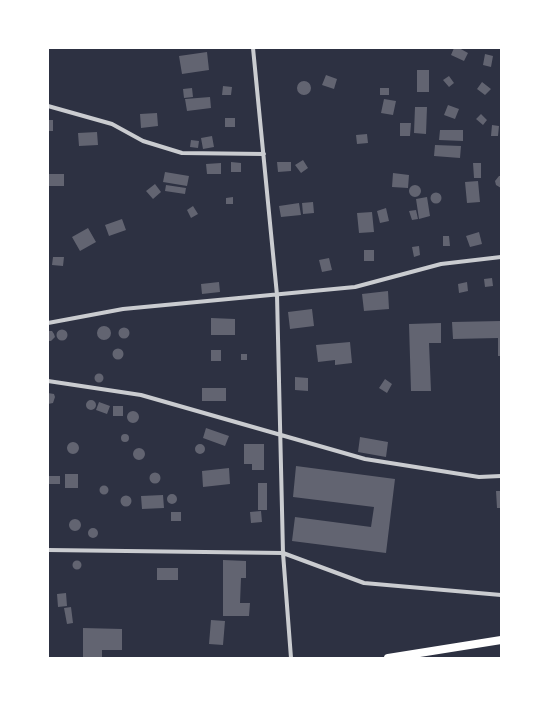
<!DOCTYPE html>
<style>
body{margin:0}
#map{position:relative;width:549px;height:706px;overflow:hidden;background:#2d3142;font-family:Roboto,sans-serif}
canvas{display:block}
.frame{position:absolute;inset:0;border:49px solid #fff;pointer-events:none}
</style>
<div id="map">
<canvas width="549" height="706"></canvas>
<div class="frame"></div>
</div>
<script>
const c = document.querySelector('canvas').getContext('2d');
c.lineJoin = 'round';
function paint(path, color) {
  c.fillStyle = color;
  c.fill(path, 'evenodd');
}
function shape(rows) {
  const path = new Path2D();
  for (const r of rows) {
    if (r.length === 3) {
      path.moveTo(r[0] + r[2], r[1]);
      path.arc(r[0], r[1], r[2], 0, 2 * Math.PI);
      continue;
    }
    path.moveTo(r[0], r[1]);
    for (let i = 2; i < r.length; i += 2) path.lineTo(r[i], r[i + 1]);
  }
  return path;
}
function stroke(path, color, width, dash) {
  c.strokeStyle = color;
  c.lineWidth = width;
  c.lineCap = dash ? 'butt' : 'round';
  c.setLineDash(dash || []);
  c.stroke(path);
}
paint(shape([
 [454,48,459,48,468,53,464,61,451,55],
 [207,52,209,70,182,74,179,56],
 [485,54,493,56,491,67,483,65],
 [417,70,429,70,429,92,417,92],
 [326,75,337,79,334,89,322,85],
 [449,76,454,83,449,87,443,80],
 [304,88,7],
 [482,82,491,89,485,95,477,89],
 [223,86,232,87,231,95,222,95],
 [192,88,193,97,184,98,183,89],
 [380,88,389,88,389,95,380,95],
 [210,97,211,108,187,111,185,99],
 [384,99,396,101,393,115,381,113],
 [448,105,459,109,455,119,444,115],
 [415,107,427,107,426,134,414,133],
 [157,113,158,126,141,128,140,114],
 [481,114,487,120,483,125,476,119],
 [225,118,235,118,235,127,225,127],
 [48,120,53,120,53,131,48,131],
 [400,123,411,123,410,136,400,136],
 [492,125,499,126,498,136,491,136],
 [440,130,463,130,463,141,439,140],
 [97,132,98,145,79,146,78,133],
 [367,134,368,143,357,144,356,135],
 [212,136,214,147,203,149,201,138],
 [191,140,199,141,198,148,190,147],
 [435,145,461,146,460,158,434,156],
 [303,160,308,168,301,173,295,165],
 [231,162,241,163,241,172,231,172],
 [277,162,291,162,291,171,278,172],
 [221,163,221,174,207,174,206,164],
 [473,163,481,163,481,178,474,178],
 [165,172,189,176,187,186,163,182],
 [393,173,409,175,408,188,392,187],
 [48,174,64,174,64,186,48,186],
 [499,176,501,176,501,188,496,185,495,181],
 [478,181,480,202,467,203,465,182],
 [155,184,161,192,153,199,146,191],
 [166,185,186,188,185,194,165,191],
 [415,191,6],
 [436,198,5.5],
 [233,197,233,204,226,204,226,198],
 [427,197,430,216,419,219,416,199],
 [313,202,314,213,303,214,302,203],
 [299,203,301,215,281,217,279,206],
 [193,206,198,214,191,218,187,210],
 [386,208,389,221,380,223,377,211],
 [416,210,418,219,412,220,409,211],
 [372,212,374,232,359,233,357,213],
 [122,219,126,230,109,236,105,225],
 [88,228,96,242,80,251,72,237],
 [479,232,482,244,470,247,466,236],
 [443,236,449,236,450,246,443,246],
 [419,246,420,255,414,257,412,247],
 [364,250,374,250,374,261,364,261],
 [53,257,64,257,63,266,52,265],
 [329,258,332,270,322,272,319,260],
 [492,278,493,286,485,287,484,279],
 [219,282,220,292,202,294,201,284],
 [467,282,468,291,459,293,458,284],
 [388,291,389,309,364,311,362,294],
 [312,309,314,326,290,329,288,312],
 [211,318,235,319,235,335,211,335],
 [501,321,501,356,498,356,498,338,453,339,452,322],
 [441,323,441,343,429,343,431,391,411,391,409,324],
 [104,333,7],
 [124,333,5.5],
 [62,335,5.5],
 [48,331,52,331,54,334,55,337,51,341,48,341],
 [350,342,352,363,335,365,335,360,318,362,316,345],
 [118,354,5.5],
 [211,350,221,350,221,361,211,361],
 [241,354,247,354,247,360,241,360],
 [99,378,4.5],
 [295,377,308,378,308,391,295,390],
 [385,379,392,384,387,393,379,388],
 [202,388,226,388,226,401,202,401],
 [48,393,54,394,55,397,53,403,48,404],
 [91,405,5],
 [99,402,110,406,107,414,96,410],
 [113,406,123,406,123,416,113,416],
 [133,417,6],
 [206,428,229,436,225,446,203,438],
 [125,438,4],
 [360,437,388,442,386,457,358,452],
 [73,448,6],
 [244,444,264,444,264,470,252,470,252,464,244,464],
 [200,449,5],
 [139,454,6],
 [296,466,395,479,386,553,292,541,295,517,371,527,374,507,293,497],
 [229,468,230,484,203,487,202,471],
 [155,478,5.5],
 [65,474,78,474,78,488,65,488],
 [48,476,60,476,60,484,48,484],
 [258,483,267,483,267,510,258,510],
 [104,490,4.5],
 [496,491,501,491,501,508,497,508],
 [172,499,5],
 [163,495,164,508,142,509,141,496],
 [126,501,5.5],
 [261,511,262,522,251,523,250,512],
 [171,512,181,512,181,521,171,521],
 [75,525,6],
 [93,533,5],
 [223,560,246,561,246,578,241,578,240,603,250,603,249,616,223,616],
 [77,565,4.5],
 [157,568,178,568,178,580,157,580],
 [66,593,67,606,58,607,57,594],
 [71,607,73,623,67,624,64,608],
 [211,620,225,621,223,645,209,644],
 [83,628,122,629,122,650,102,650,102,658,83,658]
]), '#626471');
stroke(shape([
 [253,48,277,295,283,553,291,658],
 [48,106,112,124,143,141,182,153,264,154],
 [48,323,123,309,355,287,441,264,501,257],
 [48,381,141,395,365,459,479,477,501,476],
 [48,550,283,553,364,583,501,595]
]), '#caccd0', 4);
stroke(shape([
 [388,658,501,640]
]), '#fff', 8);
</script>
